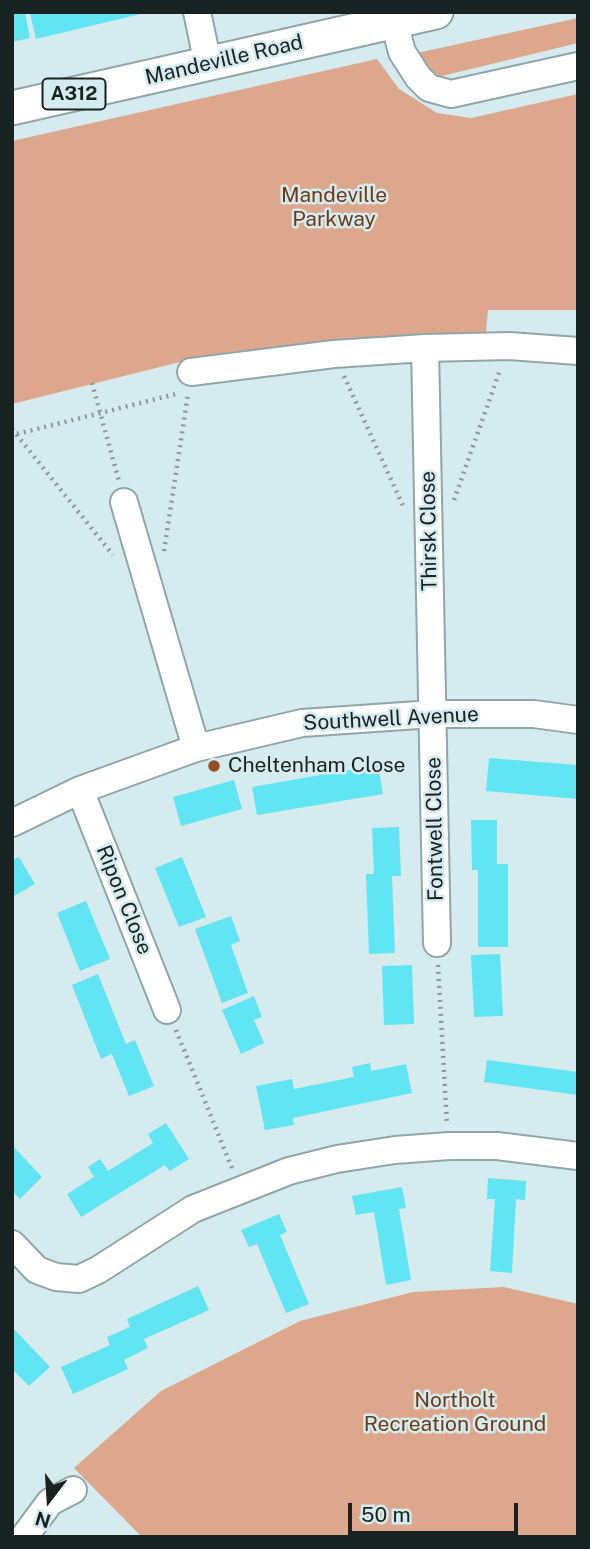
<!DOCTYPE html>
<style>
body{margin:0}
#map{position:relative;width:590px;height:1549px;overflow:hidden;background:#d5ebee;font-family:"Public Sans",sans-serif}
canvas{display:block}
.frame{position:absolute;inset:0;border:14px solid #192223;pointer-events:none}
.north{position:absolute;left:14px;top:1465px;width:70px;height:70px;-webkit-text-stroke:5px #d5ebee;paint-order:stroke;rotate:197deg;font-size:19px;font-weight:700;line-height:28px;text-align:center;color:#192223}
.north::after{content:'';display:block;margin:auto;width:24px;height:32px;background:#192223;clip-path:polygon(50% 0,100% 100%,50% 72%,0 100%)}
.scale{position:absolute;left:348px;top:1503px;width:170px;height:32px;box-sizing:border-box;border:4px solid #192223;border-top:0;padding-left:9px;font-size:21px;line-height:24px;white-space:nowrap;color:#192223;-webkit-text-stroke:5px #d5ebee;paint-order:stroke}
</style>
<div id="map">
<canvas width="590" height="1549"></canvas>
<div class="frame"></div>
<div class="north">N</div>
<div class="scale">50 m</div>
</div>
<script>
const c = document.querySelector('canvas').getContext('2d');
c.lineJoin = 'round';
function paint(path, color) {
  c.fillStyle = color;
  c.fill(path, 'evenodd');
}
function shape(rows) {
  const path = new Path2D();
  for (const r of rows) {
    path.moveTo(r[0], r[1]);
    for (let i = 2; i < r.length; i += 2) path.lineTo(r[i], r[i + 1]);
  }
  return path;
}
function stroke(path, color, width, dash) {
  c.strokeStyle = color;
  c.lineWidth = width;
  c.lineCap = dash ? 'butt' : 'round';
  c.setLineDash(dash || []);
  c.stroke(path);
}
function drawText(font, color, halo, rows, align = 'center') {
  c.font = font + ' "Public Sans",sans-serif';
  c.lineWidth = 5;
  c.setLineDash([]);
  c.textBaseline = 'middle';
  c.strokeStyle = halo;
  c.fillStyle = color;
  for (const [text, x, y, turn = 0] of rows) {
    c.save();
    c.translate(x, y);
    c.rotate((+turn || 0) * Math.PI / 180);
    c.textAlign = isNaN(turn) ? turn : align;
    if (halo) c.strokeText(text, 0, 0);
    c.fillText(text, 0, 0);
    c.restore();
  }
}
paint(shape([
 [578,18,578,43,442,76,428,71,417,53],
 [377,59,399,89,437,113,471,118,578,94,578,310,488,310,486,332,192,359,12,404,12,141],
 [504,1287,578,1304,578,1537,142,1537,74,1468,161,1391,300,1321,413,1292]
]), '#dca78c');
paint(shape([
 [12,12,25,12,30,38,12,42],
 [33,12,145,12,145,13,36,39,30,13],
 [489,758,578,765,578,799,486,791],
 [378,765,383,794,257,815,252,787],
 [234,780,242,809,181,826,173,797],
 [471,820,497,820,497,864,508,864,508,947,478,947,478,870,472,870],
 [399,827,401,876,392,876,395,953,369,954,366,874,374,874,372,828],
 [19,857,35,884,12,897,12,860],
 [182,857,206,917,179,927,155,868],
 [86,901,110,959,80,971,57,913],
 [231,916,240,941,231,945,248,993,222,1003,195,929],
 [500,954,503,1016,474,1017,471,955],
 [412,965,414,1024,384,1025,382,966],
 [98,974,126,1044,135,1040,154,1086,129,1096,112,1054,101,1059,72,985],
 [254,996,262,1017,254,1020,264,1043,241,1054,222,1010],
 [487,1060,578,1072,578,1095,484,1082],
 [370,1063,371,1071,406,1064,412,1093,293,1118,294,1125,265,1130,256,1086,292,1079,294,1089,354,1077,352,1067],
 [166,1123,189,1159,170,1171,165,1165,81,1217,67,1194,94,1177,88,1167,100,1159,108,1171,153,1143,148,1134],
 [12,1145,42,1177,20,1199,12,1191],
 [488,1178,526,1181,525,1200,516,1199,512,1273,490,1271,495,1199,487,1199],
 [402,1187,406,1208,399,1209,411,1280,386,1285,374,1212,356,1215,352,1196],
 [279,1214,287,1232,280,1235,309,1304,286,1313,257,1244,249,1247,241,1230],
 [198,1286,209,1310,144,1339,148,1348,124,1360,128,1369,73,1394,61,1367,110,1345,107,1337,130,1327,127,1319],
 [12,1327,50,1367,29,1386,12,1369]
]), '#62e5f2');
const minor = shape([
 [197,12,208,64],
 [394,22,402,52,418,77,429,88,451,94,578,66],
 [425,348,437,943],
 [191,372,334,354,425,348,509,346,578,351],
 [124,502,196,748],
 [80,790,167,1010],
 [12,823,80,790,196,748,302,723,433,714,534,714,578,720],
 [12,1244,37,1270,56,1277,79,1279,98,1270,193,1209,289,1171,337,1159,395,1150,449,1146,497,1146,578,1156],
 [24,1537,50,1502,73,1490]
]);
const major = shape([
 [12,108,436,12]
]);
stroke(minor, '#91a6a9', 30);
stroke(major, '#91a6a9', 37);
stroke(shape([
 [344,376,404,508],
 [92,383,119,481],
 [12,429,113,555],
 [17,434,180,393],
 [454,500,500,370],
 [164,551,188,394],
 [438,965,447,1124],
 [176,1030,232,1168]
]), '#88999b', 4.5, [2, 5]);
stroke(minor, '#fff', 26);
stroke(major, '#fff', 33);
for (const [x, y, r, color] of [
 [214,766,7,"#944d26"]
]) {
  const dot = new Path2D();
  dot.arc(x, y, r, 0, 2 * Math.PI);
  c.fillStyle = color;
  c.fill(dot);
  stroke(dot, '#d5ebee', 2.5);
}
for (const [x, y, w] of [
 [74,94,63]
]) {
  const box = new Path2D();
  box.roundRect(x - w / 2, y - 15.5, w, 31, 5);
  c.fillStyle = '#d5ebee';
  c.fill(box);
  stroke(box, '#192223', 2);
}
drawText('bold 19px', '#192223', null, [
 ["A312",74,94]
]);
drawText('21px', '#192223', '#d5ebee', [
 ["Mandeville Road",224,60,-13],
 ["Thirsk Close",429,531,-91],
 ["Southwell Avenue",391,719,-3],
 ["Fontwell Close",435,829,-91],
 ["Ripon Close",124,900,68]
]);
drawText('21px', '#6e381a', '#d5ebee', [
 ["Mandeville",334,196],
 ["Parkway",334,220],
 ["Northolt",455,1401],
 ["Recreation Ground",455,1425]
]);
drawText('21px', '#192223', '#d5ebee', [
 ["Cheltenham Close",228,766]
], 'left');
</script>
